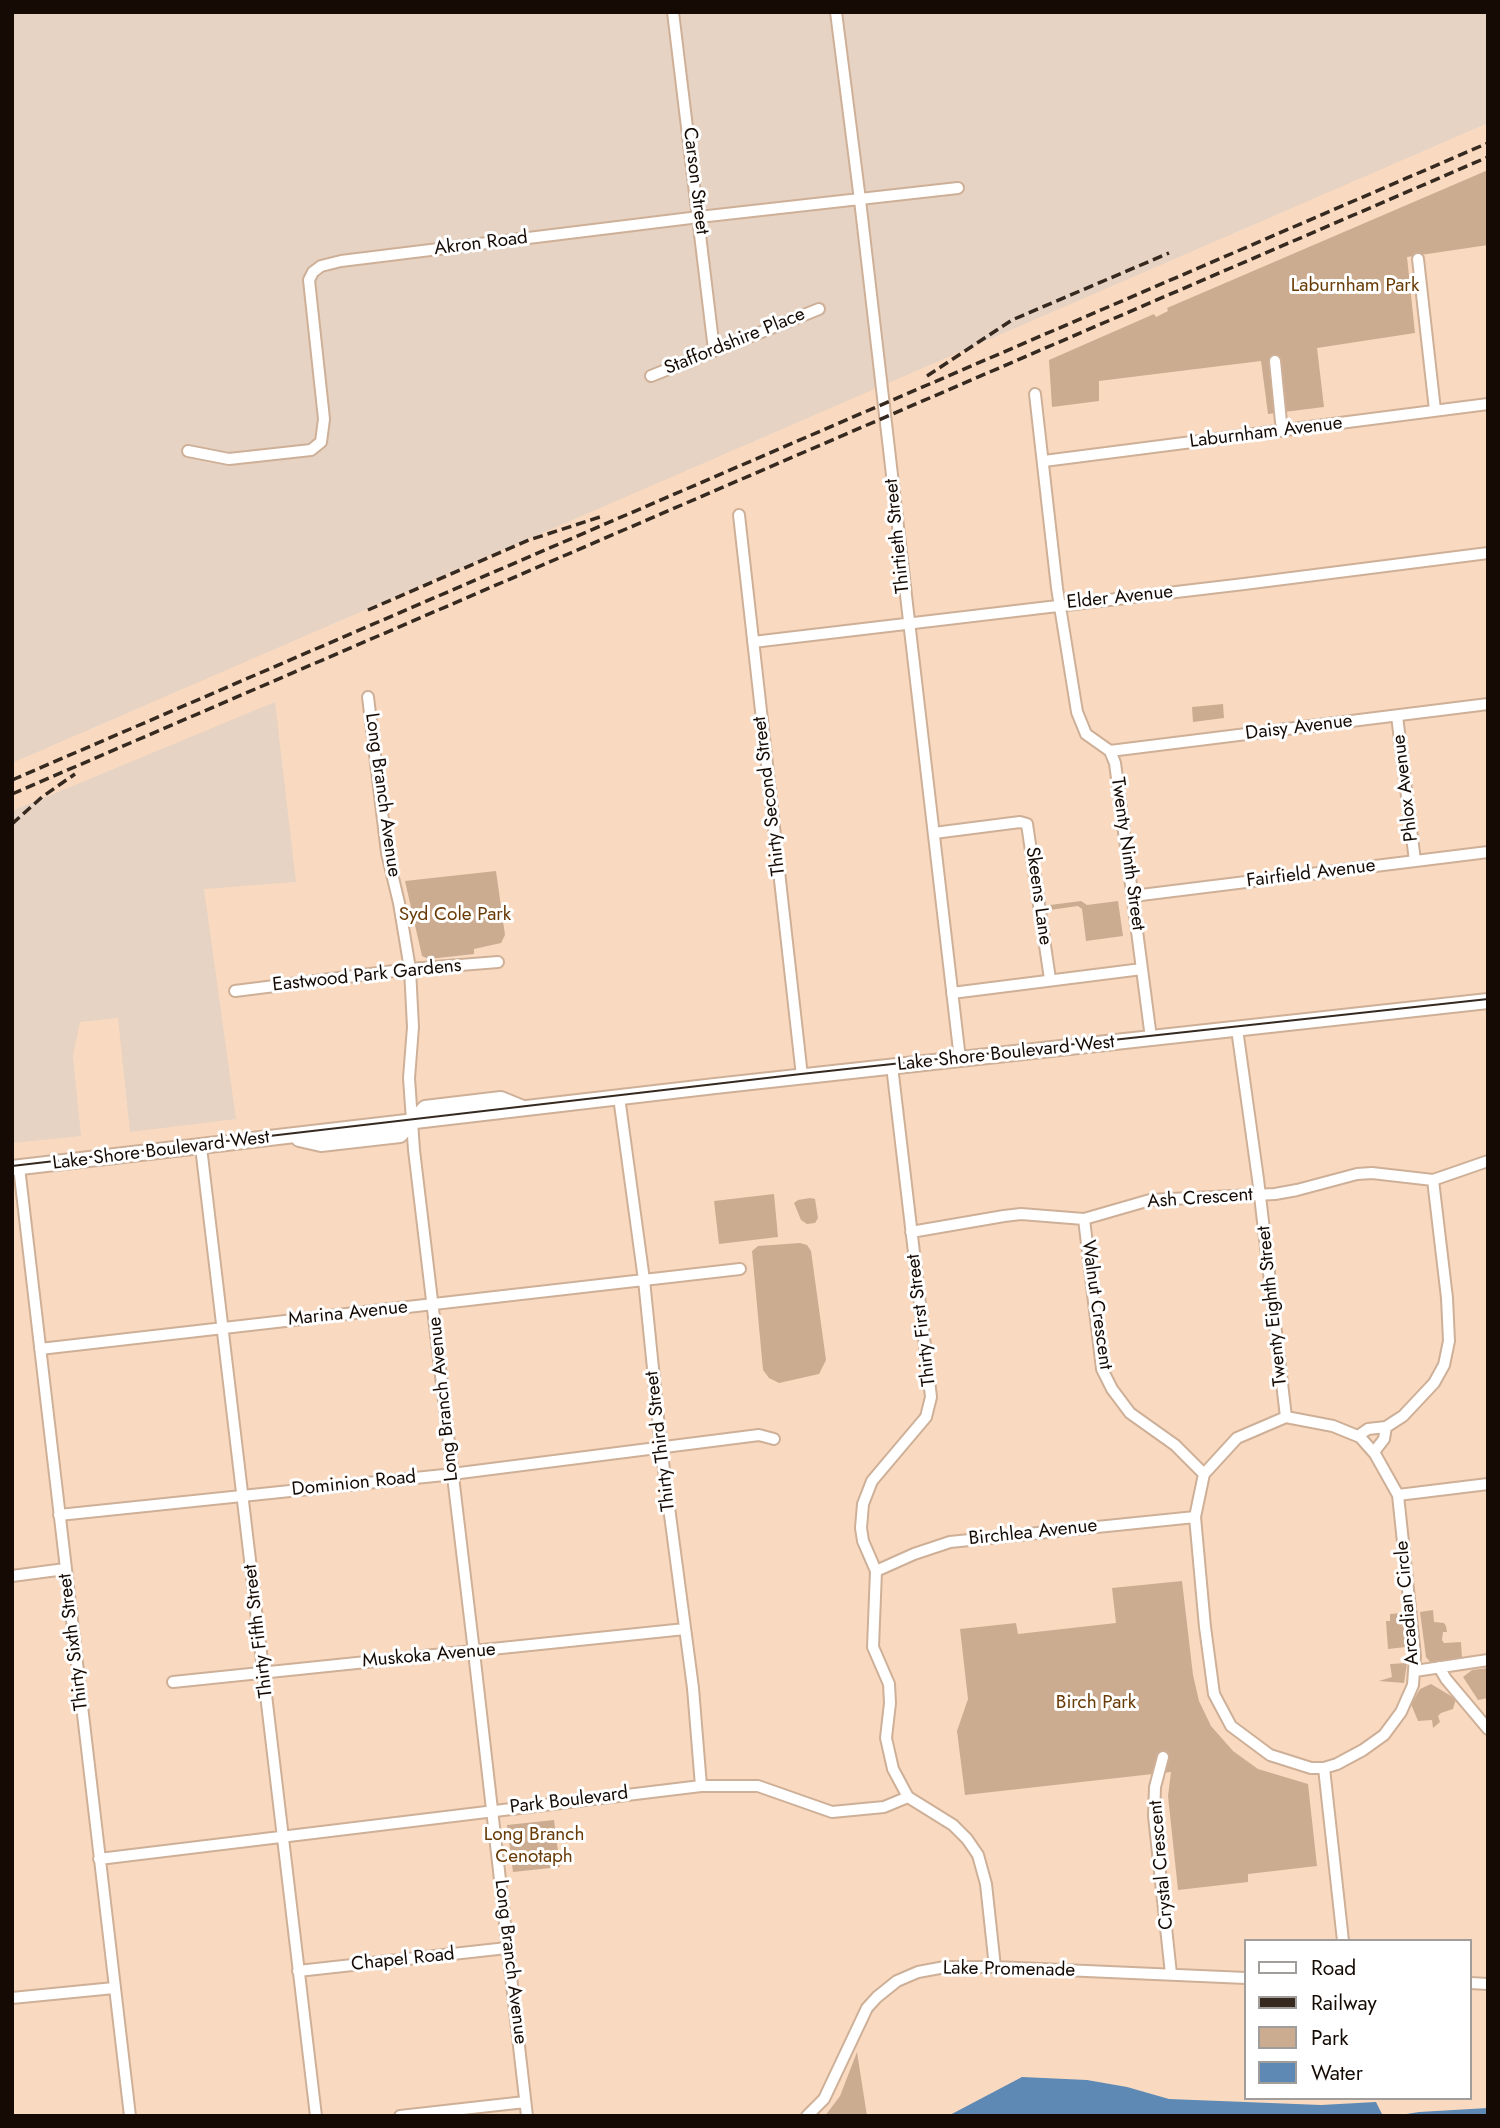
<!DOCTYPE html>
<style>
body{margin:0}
#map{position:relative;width:1500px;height:2128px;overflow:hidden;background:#f9dac0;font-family:Jost,sans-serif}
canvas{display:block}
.frame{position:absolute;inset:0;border:14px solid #150b04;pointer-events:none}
.legend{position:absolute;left:1244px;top:1939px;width:228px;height:161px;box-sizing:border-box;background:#fff;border:2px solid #a19d9b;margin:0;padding:9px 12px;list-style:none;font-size:21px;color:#150b04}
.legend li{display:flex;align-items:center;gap:14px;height:35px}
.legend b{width:35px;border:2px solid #a19d9b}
</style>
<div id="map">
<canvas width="1500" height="2128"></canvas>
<div class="frame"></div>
<ul class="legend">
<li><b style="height:9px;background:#fff"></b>Road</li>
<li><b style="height:9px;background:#36291f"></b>Railway</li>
<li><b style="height:19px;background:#ccac91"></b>Park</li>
<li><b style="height:19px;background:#5d89b4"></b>Water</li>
</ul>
</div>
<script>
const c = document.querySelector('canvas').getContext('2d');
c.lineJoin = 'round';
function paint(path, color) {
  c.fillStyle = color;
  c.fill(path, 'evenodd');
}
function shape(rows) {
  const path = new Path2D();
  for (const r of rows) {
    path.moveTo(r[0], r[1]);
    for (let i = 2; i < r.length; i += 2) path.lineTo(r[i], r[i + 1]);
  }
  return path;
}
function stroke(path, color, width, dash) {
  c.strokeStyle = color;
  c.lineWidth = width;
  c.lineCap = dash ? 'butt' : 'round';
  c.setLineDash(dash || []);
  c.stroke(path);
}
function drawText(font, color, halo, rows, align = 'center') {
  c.font = font + ' Jost,sans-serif';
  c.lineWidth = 6;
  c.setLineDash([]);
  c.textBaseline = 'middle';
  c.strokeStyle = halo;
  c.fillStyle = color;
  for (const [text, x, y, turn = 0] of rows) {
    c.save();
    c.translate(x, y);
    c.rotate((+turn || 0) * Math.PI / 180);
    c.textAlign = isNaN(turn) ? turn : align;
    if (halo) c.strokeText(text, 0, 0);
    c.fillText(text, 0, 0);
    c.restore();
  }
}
paint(shape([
 [12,12,1488,12,1488,123,12,763],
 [275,702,296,882,204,889,236,1119,130,1132,118,1018,80,1022,73,1056,81,1136,12,1143,12,811]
]), '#e6d3c3');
paint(shape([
 [1488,170,1488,245,1407,257,1415,333,1317,348,1324,407,1268,414,1261,361,1099,381,1099,401,1052,407,1049,360,1154,314,1156,317,1168,311,1167,308],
 [1223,704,1224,718,1193,722,1192,707],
 [496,871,505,935,501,943,474,949,474,954,429,959,422,956,405,881],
 [1081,901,1087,905,1118,901,1123,936,1086,941,1082,909,1078,906,1050,910,1050,905],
 [774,1194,778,1237,719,1244,714,1201],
 [810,1198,815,1199,818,1218,815,1223,807,1224,801,1220,794,1203,798,1200],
 [800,1243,807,1245,811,1251,826,1360,819,1374,779,1383,769,1378,763,1370,752,1251,758,1246],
 [1182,1581,1193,1675,1199,1701,1211,1726,1233,1751,1258,1769,1308,1784,1317,1866,1248,1874,1248,1882,1178,1890,1168,1796,1171,1772,965,1795,957,1731,968,1699,960,1629,1016,1623,1018,1634,1116,1623,1112,1588],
 [1433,1610,1434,1622,1444,1623,1446,1626,1447,1632,1443,1632,1442,1640,1444,1643,1461,1642,1462,1658,1431,1663,1426,1657,1420,1612],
 [1402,1613,1406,1647,1388,1649,1386,1621,1390,1621,1390,1614],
 [1407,1663,1404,1683,1379,1681,1392,1677,1390,1664],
 [1488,1668,1488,1698,1478,1700,1463,1677,1472,1670],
 [1431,1684,1456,1699,1453,1709,1441,1713,1438,1716,1440,1722,1433,1728,1432,1720,1418,1721,1411,1704,1420,1689],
 [554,1820,560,1867,513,1872,507,1825],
 [857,2052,867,2116,825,2116,840,2096]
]), '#ccac91');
paint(shape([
 [1022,2077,1087,2080,1127,2087,1169,2099,1321,2105,1376,2102,1383,2116,948,2116],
 [1488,2108,1488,2116,1394,2116,1419,2112]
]), '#5d89b4');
const minor = shape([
 [673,12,714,350],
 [836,12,860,200,960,1059],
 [1418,259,1435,410],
 [1275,361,1281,422,1284,431],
 [651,376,819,309],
 [1035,394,1057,588,1077,712,1086,734,1110,751,1115,763,1151,1038],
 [188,451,229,459,311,450,321,442,324,419,309,280,313,272,321,266,341,261,699,217,958,188],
 [1044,461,1488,404],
 [739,515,802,1076],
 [753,642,1244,584,1488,553],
 [368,697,387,853,399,903,410,969,413,1027,409,1078,414,1150,474,1652,527,2116],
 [1397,716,1415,861],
 [1110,751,1488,704],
 [934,833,1020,822,1027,824,1050,979],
 [1133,896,1488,852],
 [235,991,410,969,498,962],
 [952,993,1142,969],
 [1237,1029,1258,1179,1286,1417],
 [892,1066,931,1397,926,1417,872,1481,863,1504,861,1528,863,1541,876,1571,873,1647,889,1684,890,1703,886,1738,893,1769,908,1797,953,1825,967,1839,978,1855,986,1884,995,1967],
 [619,1097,644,1280,661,1447,693,1688,701,1786],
 [201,1147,316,2116],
 [19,1167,130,2116],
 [1084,1219,1102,1369,1112,1389,1130,1413,1175,1445,1204,1474],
 [911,1232,1004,1216,1021,1214,1084,1219,1150,1200,1275,1194,1297,1190,1357,1174,1372,1173,1433,1180,1488,1161],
 [40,1349,740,1269],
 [1286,1417,1333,1426,1360,1437,1375,1454,1398,1495,1415,1656,1413,1685,1401,1712,1384,1735,1363,1750,1337,1764,1324,1768,1311,1768,1270,1755,1231,1726,1214,1694,1205,1627,1195,1517,1204,1474,1237,1438,1286,1417],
 [1358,1436,1368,1429,1386,1427,1403,1416,1434,1383,1444,1365,1449,1341,1447,1298,1433,1180],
 [1374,1452,1384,1439,1386,1427],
 [1398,1495,1488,1484],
 [59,1515,444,1475,759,1435,774,1439],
 [876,1571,914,1554,950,1542,1195,1517],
 [12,1576,65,1569],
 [1439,1667,1446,1679,1488,1729],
 [1415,1671,1488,1660],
 [173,1682,685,1629],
 [1163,1757,1155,1787,1154,1816,1171,1974],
 [1324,1768,1343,1941],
 [99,1859,701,1786,758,1786,832,1812,884,1807,908,1797],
 [298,1971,507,1948],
 [1470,1983,1488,1984],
 [12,1998,114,1988],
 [400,2116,525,2102],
 [807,2116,824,2099,867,2008,877,1997,897,1981,918,1972,945,1967,995,1967,1246,1978]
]);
const major = shape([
 [299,1139,321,1144,400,1135,425,1108,501,1099,523,1108],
 [12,1168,715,1086,1488,1001]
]);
stroke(minor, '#ceb098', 14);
stroke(major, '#ceb098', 18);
stroke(minor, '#fff', 10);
stroke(major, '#fff', 14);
stroke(shape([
 [12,1166,801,1074,1488,999]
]), '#36291f', 2);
stroke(shape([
 [927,376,1012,320,1169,253],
 [368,610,529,540,603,516],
 [12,780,1488,143],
 [12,794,1488,157],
 [12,824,42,797,75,774]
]), '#36291f', 3.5, [10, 5]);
drawText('19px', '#150b04', '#fff', [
 ["Carson Street",695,181,83],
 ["Akron Road",481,244,-7],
 ["Staffordshire Place",735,342,-22],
 ["Laburnham Avenue",1266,433,-7],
 ["Thirtieth Street",898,536,-96],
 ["Elder Avenue",1120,598,-6],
 ["Daisy Avenue",1299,728,-7],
 ["Phlox Avenue",1406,788,-97],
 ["Long Branch Avenue",382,795,82],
 ["Thirty Second Street",770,796,-97],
 ["Twenty Ninth Street",1127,854,82],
 ["Fairfield Avenue",1311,874,-7],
 ["Skeens Lane",1038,896,82],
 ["Eastwood Park Gardens",367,976,-6],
 ["Lake Shore Boulevard West",1006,1054,-6],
 ["Lake Shore Boulevard West",161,1151,-7],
 ["Ash Crescent",1200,1199,-4],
 ["Walnut Crescent",1096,1305,82],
 ["Twenty Eighth Street",1273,1306,-96],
 ["Marina Avenue",348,1314,-6],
 ["Thirty First Street",922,1320,-97],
 ["Long Branch Avenue",444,1399,-96],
 ["Thirty Third Street",661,1441,-97],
 ["Dominion Road",354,1484,-6],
 ["Birchlea Avenue",1033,1533,-6],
 ["Arcadian Circle",1408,1603,-95],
 ["Thirty Fifth Street",259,1631,-97],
 ["Thirty Sixth Street",74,1642,-97],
 ["Muskoka Avenue",429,1656,-5],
 ["Park Boulevard",569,1801,-7],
 ["Crystal Crescent",1162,1865,-95],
 ["Chapel Road",403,1960,-6],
 ["Long Branch Avenue",510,1962,83],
 ["Lake Promenade",1009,1970,1]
]);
drawText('19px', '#683a05', '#fff', [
 ["Laburnham Park",1355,286],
 ["Syd Cole Park",455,915],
 ["Birch Park",1096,1703],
 ["Long Branch",534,1835],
 ["Cenotaph",534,1857]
]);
</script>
